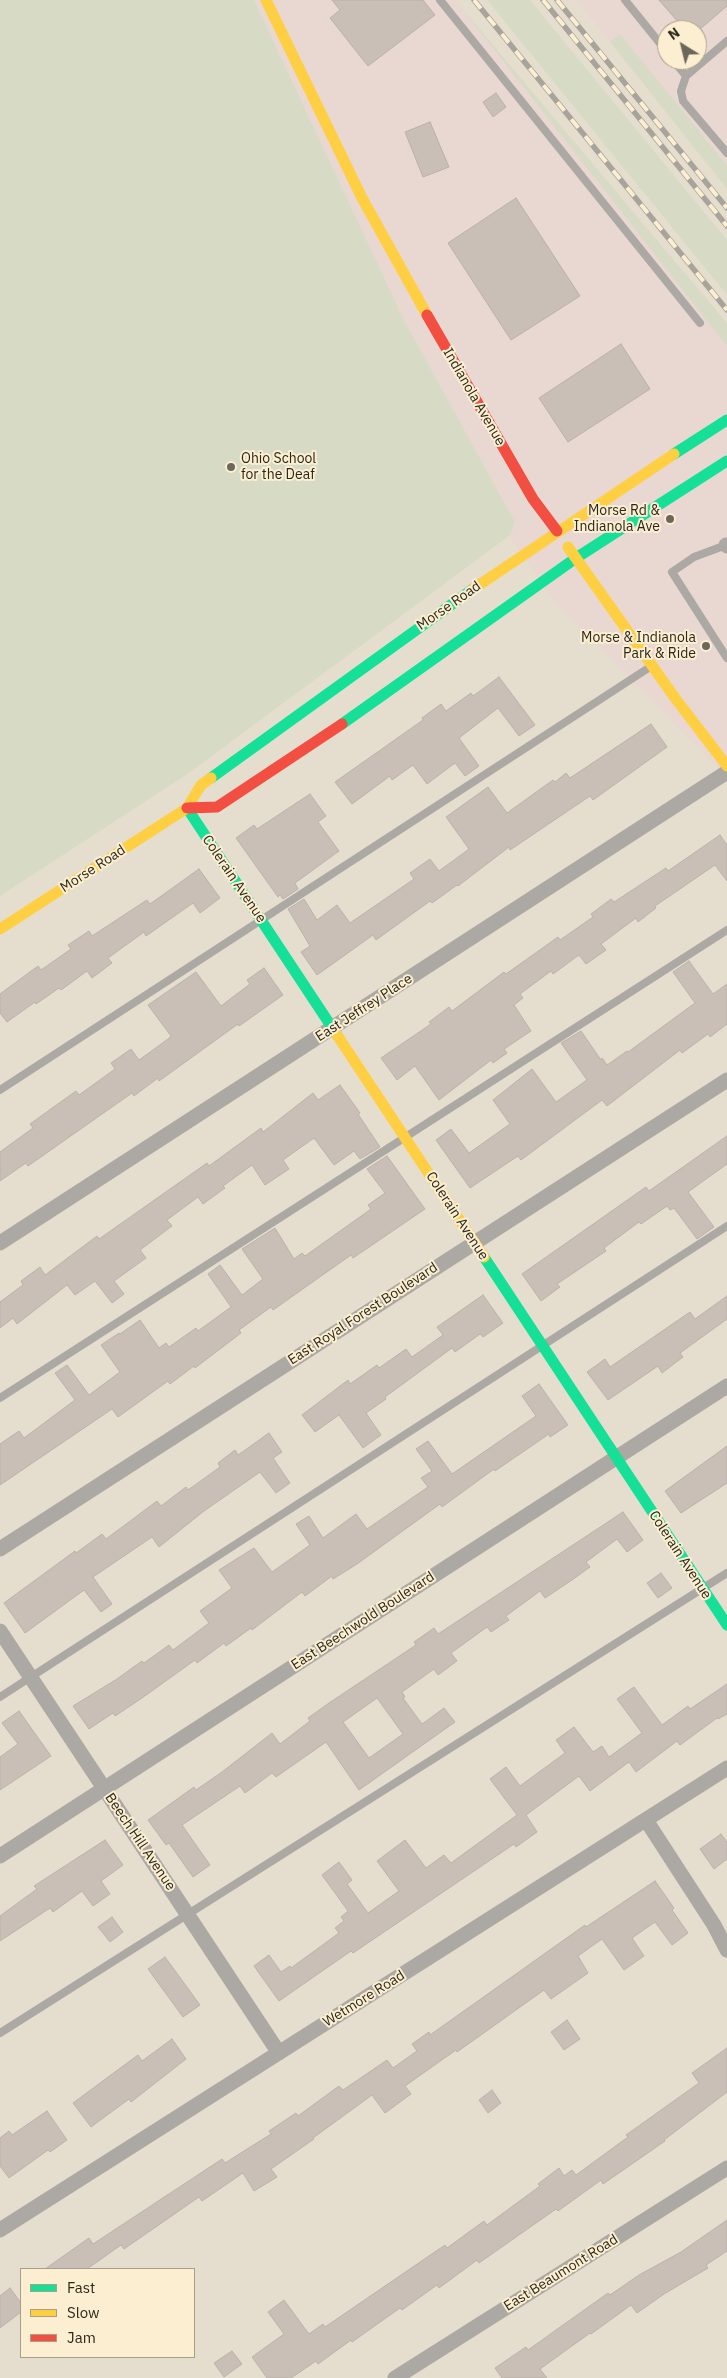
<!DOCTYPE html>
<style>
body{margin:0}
#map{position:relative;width:727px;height:2378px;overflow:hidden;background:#e5dece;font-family:"IBM Plex Sans",sans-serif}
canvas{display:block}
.legend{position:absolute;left:20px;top:2268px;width:175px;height:90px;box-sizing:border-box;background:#fcefd1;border:1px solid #a89f88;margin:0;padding:6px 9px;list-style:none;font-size:15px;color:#2b271b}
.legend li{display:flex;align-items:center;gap:10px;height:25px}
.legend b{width:25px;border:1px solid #a89f88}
.north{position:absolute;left:657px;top:20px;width:50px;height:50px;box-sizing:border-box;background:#fcefd1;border:1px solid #a89f88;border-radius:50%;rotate:324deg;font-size:14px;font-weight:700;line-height:20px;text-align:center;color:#2b271b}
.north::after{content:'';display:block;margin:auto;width:18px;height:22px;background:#6c675a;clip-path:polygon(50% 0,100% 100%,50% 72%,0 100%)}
</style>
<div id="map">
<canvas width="727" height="2378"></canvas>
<ul class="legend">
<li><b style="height:6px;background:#16e098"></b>Fast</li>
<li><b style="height:6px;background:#ffcf43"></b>Slow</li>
<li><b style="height:6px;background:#f24e42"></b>Jam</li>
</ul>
<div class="north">N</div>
</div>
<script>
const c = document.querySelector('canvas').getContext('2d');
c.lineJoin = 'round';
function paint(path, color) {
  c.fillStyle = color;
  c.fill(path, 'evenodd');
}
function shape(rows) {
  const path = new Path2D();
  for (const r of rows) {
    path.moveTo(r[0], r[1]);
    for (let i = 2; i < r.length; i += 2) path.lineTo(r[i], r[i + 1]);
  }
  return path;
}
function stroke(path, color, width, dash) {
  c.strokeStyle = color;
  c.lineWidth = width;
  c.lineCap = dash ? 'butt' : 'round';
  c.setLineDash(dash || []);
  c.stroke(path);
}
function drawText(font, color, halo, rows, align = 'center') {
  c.font = font + ' "IBM Plex Sans",sans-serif';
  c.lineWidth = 4;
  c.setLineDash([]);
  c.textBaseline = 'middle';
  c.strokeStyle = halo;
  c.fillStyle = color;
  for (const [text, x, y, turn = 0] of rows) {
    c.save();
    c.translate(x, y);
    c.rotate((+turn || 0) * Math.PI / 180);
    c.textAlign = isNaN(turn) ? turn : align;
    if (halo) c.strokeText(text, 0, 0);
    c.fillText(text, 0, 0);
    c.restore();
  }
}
paint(shape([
 [254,0,455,0,727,345,727,777,553,600,509,536,515,522,404,320],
 [576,0,727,0,727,165,620,34,610,42],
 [667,30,697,30,697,60,667,60]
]), '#e9d7d2');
paint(shape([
 [0,0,254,0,404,320,515,522,509,536,189,773,0,896],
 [455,0,727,323,727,345,722,340],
 [487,0,530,0,727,240,727,295],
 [620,34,727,165,727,189,610,42]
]), '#d7dbc6');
const building = shape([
 [332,0,423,0,435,15,368,66,330,18,340,10,332,0],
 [659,0,727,0,727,6,699,30,685,30,659,0],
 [496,93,506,107,493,117,483,102,496,93],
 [430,122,449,167,423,177,405,132,430,122],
 [516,198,580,296,511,340,448,243,516,198],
 [621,344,650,389,568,442,539,398,621,344],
 [499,677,535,725,519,736,498,708,459,738,479,766,465,776,455,763,427,784,413,765,392,780,390,776,352,804,335,782,423,720,422,718,441,704,446,711,471,693,473,696,499,677],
 [651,724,667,747,593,800,590,796,510,850,509,847,458,886,457,885,432,903,430,901,376,940,373,935,317,975,301,952,310,946,288,909,304,899,317,920,337,905,350,923,414,879,410,873,430,859,439,871,469,849,446,817,488,787,507,813,553,780,555,782,566,773,570,778,651,724],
 [310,794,326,816,318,822,339,851,295,883,298,889,283,899,280,895,278,897,236,838,254,825,257,829,310,794],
 [720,835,727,845,727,881,715,865,655,906,656,908,638,922,636,918,601,944,606,950,586,964,579,955,553,974,551,971,520,994,523,998,514,1005,531,1031,504,1049,507,1053,493,1063,491,1060,439,1100,415,1066,397,1080,381,1058,431,1024,429,1022,449,1007,452,1011,504,972,506,974,558,937,560,940,593,917,591,914,611,899,614,902,666,868,668,871,720,835],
 [199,869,220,898,200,913,193,903,146,936,144,932,108,958,112,963,92,978,87,971,61,990,59,988,36,1004,35,1002,7,1022,0,1013,0,994,38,966,41,970,71,949,68,945,89,931,92,936,147,900,150,904,199,869],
 [689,961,713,994,727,984,727,1024,710,1037,708,1034,682,1053,680,1050,607,1106,602,1100,521,1160,518,1156,470,1188,436,1140,451,1129,469,1153,510,1124,493,1100,532,1069,556,1102,587,1080,561,1043,581,1031,601,1060,602,1058,607,1065,627,1051,628,1052,695,1003,673,972,689,961],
 [264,968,283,995,239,1026,238,1024,159,1081,158,1078,134,1096,132,1093,28,1166,26,1163,0,1181,0,1152,33,1128,30,1124,76,1091,79,1095,115,1069,111,1063,131,1049,139,1060,168,1039,171,1036,148,1005,196,972,221,1006,250,984,247,980,264,968],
 [340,1085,360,1113,358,1114,380,1147,360,1159,354,1151,334,1165,314,1138,283,1160,289,1169,265,1185,252,1165,223,1186,225,1188,203,1204,198,1197,167,1220,172,1226,140,1250,146,1258,114,1281,124,1294,112,1303,95,1281,75,1295,67,1285,17,1324,13,1318,0,1328,0,1302,23,1285,21,1281,40,1267,45,1275,97,1236,99,1239,207,1163,209,1166,261,1128,263,1132,313,1093,318,1100,340,1085],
 [727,1136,727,1164,688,1192,714,1227,697,1239,674,1208,670,1210,667,1206,641,1224,639,1222,604,1248,606,1251,557,1284,560,1287,541,1301,522,1274,646,1187,649,1191,727,1136],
 [387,1156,425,1209,353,1258,351,1255,273,1310,271,1307,239,1330,241,1333,195,1368,194,1366,170,1384,168,1381,118,1417,112,1409,0,1485,0,1444,19,1431,24,1438,75,1400,55,1373,67,1365,89,1395,120,1372,101,1345,119,1333,120,1334,140,1320,159,1348,166,1343,169,1347,196,1328,198,1331,231,1307,208,1274,220,1265,242,1295,263,1279,242,1249,275,1228,294,1259,302,1253,305,1256,371,1209,368,1205,385,1193,367,1169,387,1156],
 [483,1295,503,1323,483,1337,480,1334,455,1352,452,1348,385,1397,386,1399,366,1413,381,1435,363,1448,339,1415,315,1432,302,1415,348,1380,350,1384,377,1365,379,1368,406,1349,412,1357,443,1335,437,1327,483,1295],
 [727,1296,727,1319,680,1353,683,1357,662,1373,658,1366,608,1400,587,1372,605,1359,610,1367,690,1312,695,1319,727,1296],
 [539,1384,568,1425,550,1437,549,1434,495,1471,494,1469,442,1507,440,1504,357,1564,333,1579,332,1576,305,1596,302,1592,252,1630,251,1628,226,1646,224,1643,197,1663,195,1660,142,1698,115,1716,113,1713,89,1729,73,1706,117,1679,142,1661,144,1663,169,1645,173,1650,209,1623,200,1611,232,1588,219,1570,254,1548,272,1572,310,1545,296,1524,309,1516,323,1538,356,1514,367,1529,428,1487,421,1478,432,1471,416,1449,428,1441,452,1474,536,1416,522,1396,539,1384],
 [269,1433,282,1452,273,1458,290,1483,276,1493,260,1472,204,1511,159,1547,152,1537,93,1577,112,1604,101,1612,84,1590,25,1633,4,1603,75,1551,76,1553,102,1534,106,1539,157,1501,161,1506,186,1487,188,1490,220,1467,218,1463,235,1450,238,1455,269,1433],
 [727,1446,727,1483,681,1513,665,1491,727,1446],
 [623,1512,643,1540,627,1552,617,1539,586,1562,590,1567,572,1580,545,1598,540,1591,506,1616,509,1620,491,1632,487,1627,451,1653,457,1661,438,1675,434,1669,402,1692,405,1697,403,1698,422,1724,444,1708,455,1722,359,1790,326,1742,276,1777,272,1773,245,1793,240,1786,182,1825,210,1865,193,1877,169,1843,166,1845,148,1820,194,1787,196,1790,222,1772,272,1733,280,1744,310,1721,308,1718,329,1703,416,1645,414,1642,434,1628,438,1634,623,1512],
 [377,1698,403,1734,369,1758,343,1722,377,1698],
 [661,1573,672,1588,658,1598,647,1583,661,1573],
 [727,1684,727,1714,718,1719,717,1718,680,1745,677,1741,636,1772,629,1762,590,1791,579,1776,526,1815,537,1832,516,1847,514,1844,353,1953,351,1951,279,2001,254,1966,269,1955,281,1972,290,1966,291,1968,339,1933,335,1928,344,1921,341,1917,348,1911,322,1875,339,1862,352,1880,347,1884,368,1913,399,1891,377,1861,405,1840,426,1868,444,1855,451,1863,517,1815,490,1779,506,1767,520,1786,565,1753,556,1740,574,1727,593,1752,602,1746,609,1757,642,1733,617,1699,634,1687,662,1725,688,1706,690,1709,727,1684],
 [19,1711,51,1756,0,1790,0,1757,18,1744,2,1723,19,1711],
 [721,1834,727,1842,727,1859,714,1869,700,1849,721,1834],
 [105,1840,123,1865,101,1881,110,1894,93,1906,82,1891,53,1912,50,1908,0,1941,0,1916,37,1889,34,1886,105,1840],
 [655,1881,674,1908,672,1910,688,1933,672,1945,655,1922,632,1938,644,1956,624,1970,602,1939,578,1956,588,1973,551,1999,544,1990,457,2052,456,2050,405,2086,411,2094,385,2113,372,2095,313,2138,314,2139,271,2169,277,2177,254,2191,243,2173,202,2201,199,2197,124,2249,121,2245,87,2269,45,2269,89,2238,93,2244,222,2159,225,2163,271,2134,269,2131,296,2113,298,2116,339,2086,343,2090,387,2060,393,2068,417,2051,412,2044,429,2032,430,2035,585,1925,586,1927,655,1881],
 [112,1917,123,1932,110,1942,98,1927,112,1917],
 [165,1957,200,2005,183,2017,148,1969,165,1957],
 [567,2020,580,2039,564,2050,551,2032,567,2020],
 [172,2039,186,2059,131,2102,129,2099,91,2127,73,2103,138,2055,142,2061,172,2039],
 [727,2048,727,2092,664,2140,665,2141,603,2184,601,2180,558,2211,556,2209,479,2263,477,2260,439,2288,437,2285,402,2310,400,2308,352,2342,351,2340,318,2364,316,2361,291,2378,267,2378,252,2357,284,2334,268,2312,284,2300,309,2334,323,2324,325,2327,445,2245,447,2248,484,2221,487,2225,540,2186,538,2184,559,2168,564,2176,572,2170,576,2175,628,2137,626,2135,699,2083,692,2073,727,2048],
 [492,2090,501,2103,488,2113,479,2100,492,2090],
 [47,2111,67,2140,50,2152,48,2150,9,2178,0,2166,0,2138,9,2131,12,2135,47,2111],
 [727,2220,727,2251,706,2265,708,2268,664,2294,637,2313,631,2305,591,2334,590,2333,540,2369,547,2378,502,2378,495,2368,526,2347,528,2350,608,2293,610,2295,639,2275,681,2252,727,2220],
 [10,2288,21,2303,21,2312,0,2328,0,2296,10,2288],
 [232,2351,242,2364,224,2377,214,2363,232,2351]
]);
paint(building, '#c9bfb7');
stroke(building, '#bbb1aa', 1);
stroke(shape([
 [440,0,700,323],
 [625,0,667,52],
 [727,41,686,76,681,91,683,101,727,153],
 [673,60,686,76],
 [726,545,694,557,672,572,727,658],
 [0,1090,650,667],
 [0,1398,727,930],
 [0,1697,727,1226],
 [0,2033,727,1573]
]), '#aca8a3', 8);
stroke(shape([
 [726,545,727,546],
 [0,1243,727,772],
 [0,1549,727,1080],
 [0,1631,279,2053],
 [646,1820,714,1925,727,1950],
 [0,1856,727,1386],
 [0,2230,727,1768],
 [395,2378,727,2168]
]), '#aca8a3', 15);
stroke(shape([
 [674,454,727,420],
 [342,724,576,558,727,461],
 [211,778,473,589],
 [187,808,337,1035],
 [484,1257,727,1625]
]), '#16e098', 11);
stroke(shape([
 [266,0,362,198,427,315],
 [568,547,675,698,727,766],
 [473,589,674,454],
 [0,929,187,808,201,785,211,778],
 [337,1035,484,1257]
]), '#ffcf43', 11);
stroke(shape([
 [427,315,533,499,557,531],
 [187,808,217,807,342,724]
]), '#f24e42', 11);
const rail = shape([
 [474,0,727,310],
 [543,0,727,226],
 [557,0,727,208]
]);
stroke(rail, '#a9a49b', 5.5);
stroke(rail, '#fcefd1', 4, [11]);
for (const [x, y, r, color] of [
 [231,467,5,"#6c675a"],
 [670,519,5,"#6c675a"],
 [706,646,5,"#6c675a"]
]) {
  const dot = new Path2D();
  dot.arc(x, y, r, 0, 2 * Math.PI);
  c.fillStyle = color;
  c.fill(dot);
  stroke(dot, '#fcefd1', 2);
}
drawText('14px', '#2b271b', '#fcefd1', [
 ["Indianola Avenue",474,397,60],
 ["Morse Road",449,606,-35],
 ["Morse Road",93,869,-33],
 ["Colerain Avenue",234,879,56],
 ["East Jeffrey Place",364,1008,-33],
 ["Colerain Avenue",457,1216,57],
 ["East Royal Forest Boulevard",363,1314,-33],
 ["Colerain Avenue",680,1555,57],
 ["East Beechwold Boulevard",363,1621,-33],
 ["Beech Hill Avenue",140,1842,56],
 ["Wetmore Road",364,1999,-32],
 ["East Beaumont Road",561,2273,-32]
]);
drawText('14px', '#2b271b', '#fcefd1', [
 ["Ohio School",241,459,"left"],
 ["for the Deaf",241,475,"left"],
 ["Morse Rd &",660,511],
 ["Indianola Ave",660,527],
 ["Morse & Indianola",696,638],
 ["Park & Ride",696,654]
], 'right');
</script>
